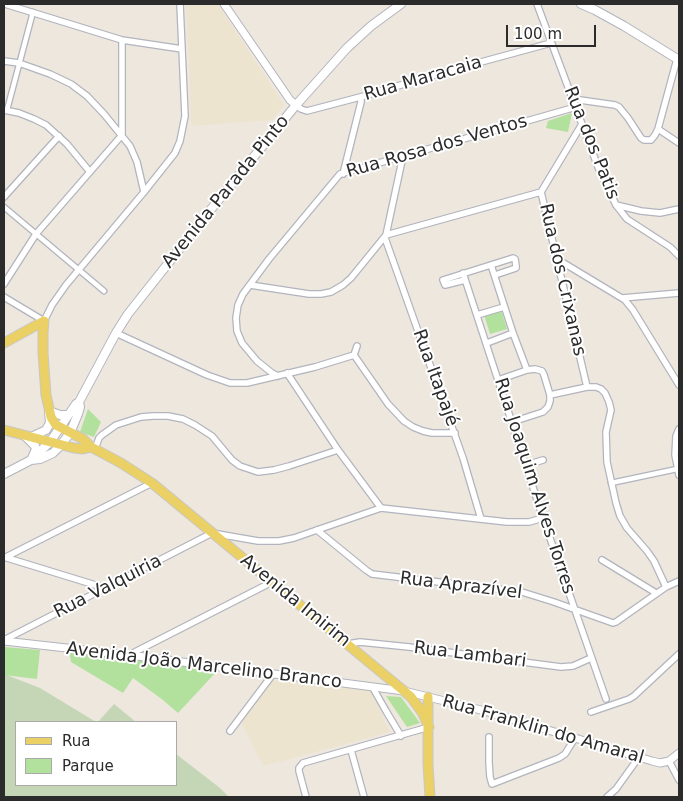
<!DOCTYPE html>
<meta charset="utf-8">
<style>
body{margin:0}
#map{position:relative;width:683px;height:801px;overflow:hidden;background:#ede7de;font-family:"DejaVu Sans",sans-serif}
canvas{display:block}
.frame{position:absolute;inset:0;border:5px solid #2b2b2b;pointer-events:none}
.legend{position:absolute;left:15px;top:721px;width:162px;height:65px;box-sizing:border-box;background:#fff;border:1px solid #aaa;margin:0;padding:6px 9px;list-style:none;font-size:15px;color:#2b2b2b}
.legend li{display:flex;align-items:center;gap:10px;height:25px}
.legend b{width:25px;border:1px solid #aaa}
.scale{position:absolute;left:506px;top:25px;width:90px;height:22px;box-sizing:border-box;border:2px solid #2b2b2b;border-top:0;padding-left:6px;font-size:15px;line-height:18px;white-space:nowrap;color:#2b2b2b;-webkit-text-stroke:4px #fff;paint-order:stroke}
</style>
<div id="map">
<canvas width="683" height="801"></canvas>
<div class="frame"></div>
<ul class="legend">
<li><b style="height:6px;background:#ebd065"></b>Rua</li>
<li><b style="height:14px;background:#b2e19d"></b>Parque</li>
</ul>
<div class="scale">100 m</div>
</div>
<script>
const c = document.querySelector('canvas').getContext('2d');
c.lineJoin = 'round';
function paint(path, color) {
  c.fillStyle = color;
  c.fill(path, 'evenodd');
}
function shape(rows) {
  const path = new Path2D();
  for (const r of rows) {
    path.moveTo(r[0], r[1]);
    for (let i = 2; i < r.length; i += 2) path.lineTo(r[i], r[i + 1]);
  }
  return path;
}
function stroke(path, color, width, dash) {
  c.strokeStyle = color;
  c.lineWidth = width;
  c.lineCap = dash ? 'butt' : 'round';
  c.setLineDash(dash || []);
  c.stroke(path);
}
function drawText(font, color, halo, rows, align = 'center') {
  c.font = font + ' "DejaVu Sans",sans-serif';
  c.lineWidth = 4;
  c.setLineDash([]);
  c.textBaseline = 'middle';
  c.strokeStyle = halo;
  c.fillStyle = color;
  for (const [text, x, y, turn = 0] of rows) {
    c.save();
    c.translate(x, y);
    c.rotate((+turn || 0) * Math.PI / 180);
    c.textAlign = isNaN(turn) ? turn : align;
    if (halo) c.strokeText(text, 0, 0);
    c.fillText(text, 0, 0);
    c.restore();
  }
}
paint(shape([
 [186,4,218,4,284,105,272,120,191,126,190,80],
 [273,680,370,690,390,732,263,766,241,722]
]), '#ede4cf');
paint(shape([
 [572,113,568,132,546,128,548,121],
 [501,310,507,329,490,334,484,315],
 [88,409,101,422,94,437,80,432],
 [4,647,40,650,37,679,4,675],
 [69,651,218,670,178,713,163,700,133,678,123,693,71,662],
 [386,696,401,697,420,723,407,727]
]), '#b2e19d');
paint(shape([
 [4,674,40,688,96,722,16,722,16,785,176,785,176,754,220,788,229,797,4,797],
 [114,704,136,722,98,722]
]), '#c4d6b6');
const pedestrian = shape([
 [7,110,33,12],
 [4,207,104,291],
 [611,483,677,469]
]);
const minor = shape([
 [5,4,122,40,182,49],
 [537,4,598,167,616,205,627,219,670,247,679,256],
 [4,61,19,63,50,74,71,84,87,96,104,114,130,146,137,162,144,192],
 [573,99,615,105,619,107,628,118,641,138,644,140,651,140,655,135,658,129,677,59],
 [296,105,301,109,307,111,364,96,448,71,551,43],
 [4,110,19,113,34,119,46,125,67,144,90,172],
 [582,124,541,192,587,387],
 [658,129,679,143],
 [343,174,361,102,361,97],
 [4,197,59,136],
 [616,205,641,211,660,213,679,209],
 [386,235,403,156],
 [385,238,463,458,481,519],
 [557,259,625,300,633,310,679,385],
 [491,265,513,333,527,370],
 [463,273,543,518,606,699],
 [465,280,445,285,443,280,513,258,515,259,516,266,516,268,495,275],
 [4,284,36,234,122,135,122,40],
 [250,285,309,294,321,294,331,292,343,285,351,278,386,235,541,192],
 [4,297,44,321,52,305,66,285,144,192,175,153,180,141,185,116,180,4],
 [622,298,679,293],
 [477,315,504,307],
 [116,333,207,375,230,383,247,383,315,367,354,355],
 [487,343,513,333],
 [357,346,354,355,388,404,404,421,413,427,423,431,432,433,455,433],
 [287,373,338,450,381,508],
 [278,376,272,373,257,361,242,343,237,331,236,318,238,305,243,294,269,259,340,174,576,107],
 [498,380,527,370,535,369,542,371,544,375,550,395,550,401,548,407,543,412,512,422],
 [550,395,587,387,596,387,601,389,605,393,609,402,611,410,606,432,607,462,616,503,620,516,627,528,647,551,654,561,666,587],
 [679,429,676,436,675,455,679,475],
 [95,449,99,438,102,435,116,425,141,417,153,416,168,416,183,419,195,425,212,436,232,460,240,466,258,472,274,470,289,466,338,450],
 [526,465,543,460],
 [317,530,366,570,372,574,522,592,554,602,613,623,616,622,666,587,679,581],
 [4,557,105,588],
 [4,558,152,483],
 [602,560,656,593],
 [4,640,212,533,258,541,279,541,294,538,317,530,381,508,507,522,529,522,543,518],
 [348,644,360,642,409,647,561,667,573,666,591,658],
 [129,655,272,582],
 [373,688,386,711,401,736],
 [591,712,629,699,634,696,679,654],
 [230,731,273,674],
 [489,737,489,763,490,777,492,784,559,758,565,754,575,738],
 [351,750,364,797],
 [669,761,679,780],
 [306,797,299,771,299,768,303,763,429,727],
 [607,797,616,789,639,757]
]);
const tertiary = shape([
 [224,4,290,100,296,105],
 [4,641,129,655,404,691,481,710,652,761,660,763,669,761,679,753]
]);
const secondary = shape([
 [581,4,595,10,624,26,679,60],
 [26,437,35,446,36,449,32,458],
 [31,437,46,430,50,423,49,411,60,415,68,415],
 [31,460,40,459,53,453,61,445,70,433,78,414,80,407,79,402],
 [4,474,31,460,50,442,76,404,79,402,116,333,128,314,212,208,296,105,347,48,371,26,401,4]
]);
const primary = shape([
 [44,321,43,333,43,353,46,395,51,417,56,425,83,439,91,447,121,463,152,483,404,691,411,697,422,712,429,727],
 [4,343,44,321],
 [4,430,74,448,83,449,91,447],
 [428,697,428,764,430,797]
]);
stroke(pedestrian, '#b2b4be', 7);
stroke(minor, '#b2b4be', 8);
stroke(tertiary, '#b2b4be', 9);
stroke(secondary, '#b2b4be', 10);
stroke(primary, '#c8c8c8', 11);
stroke(pedestrian, '#fff', 4.5);
stroke(minor, '#fff', 5.5);
stroke(tertiary, '#fff', 7);
stroke(secondary, '#fff', 8);
stroke(primary, '#ebd065', 9);
drawText('18px', '#2b2b2b', '#fff', [
 ["Rua Maracaia",423,79,-16],
 ["Rua dos Patis",591,143,68],
 ["Rua Rosa dos Ventos",437,147,-16],
 ["Avenida Parada Pinto",226,192,-51],
 ["Rua dos Crixanas",562,280,77],
 ["Rua Itapajé",435,378,70],
 ["Rua Joaquim Alves Torres",534,486,72],
 ["Rua Aprazível",461,586,7],
 ["Rua Valquiria",108,587,-27],
 ["Avenida Imirim",295,601,39],
 ["Rua Lambari",470,655,7],
 ["Avenida João Marcelino Branco",204,666,7],
 ["Rua Franklin do Amaral",543,730,16]
]);
</script>
